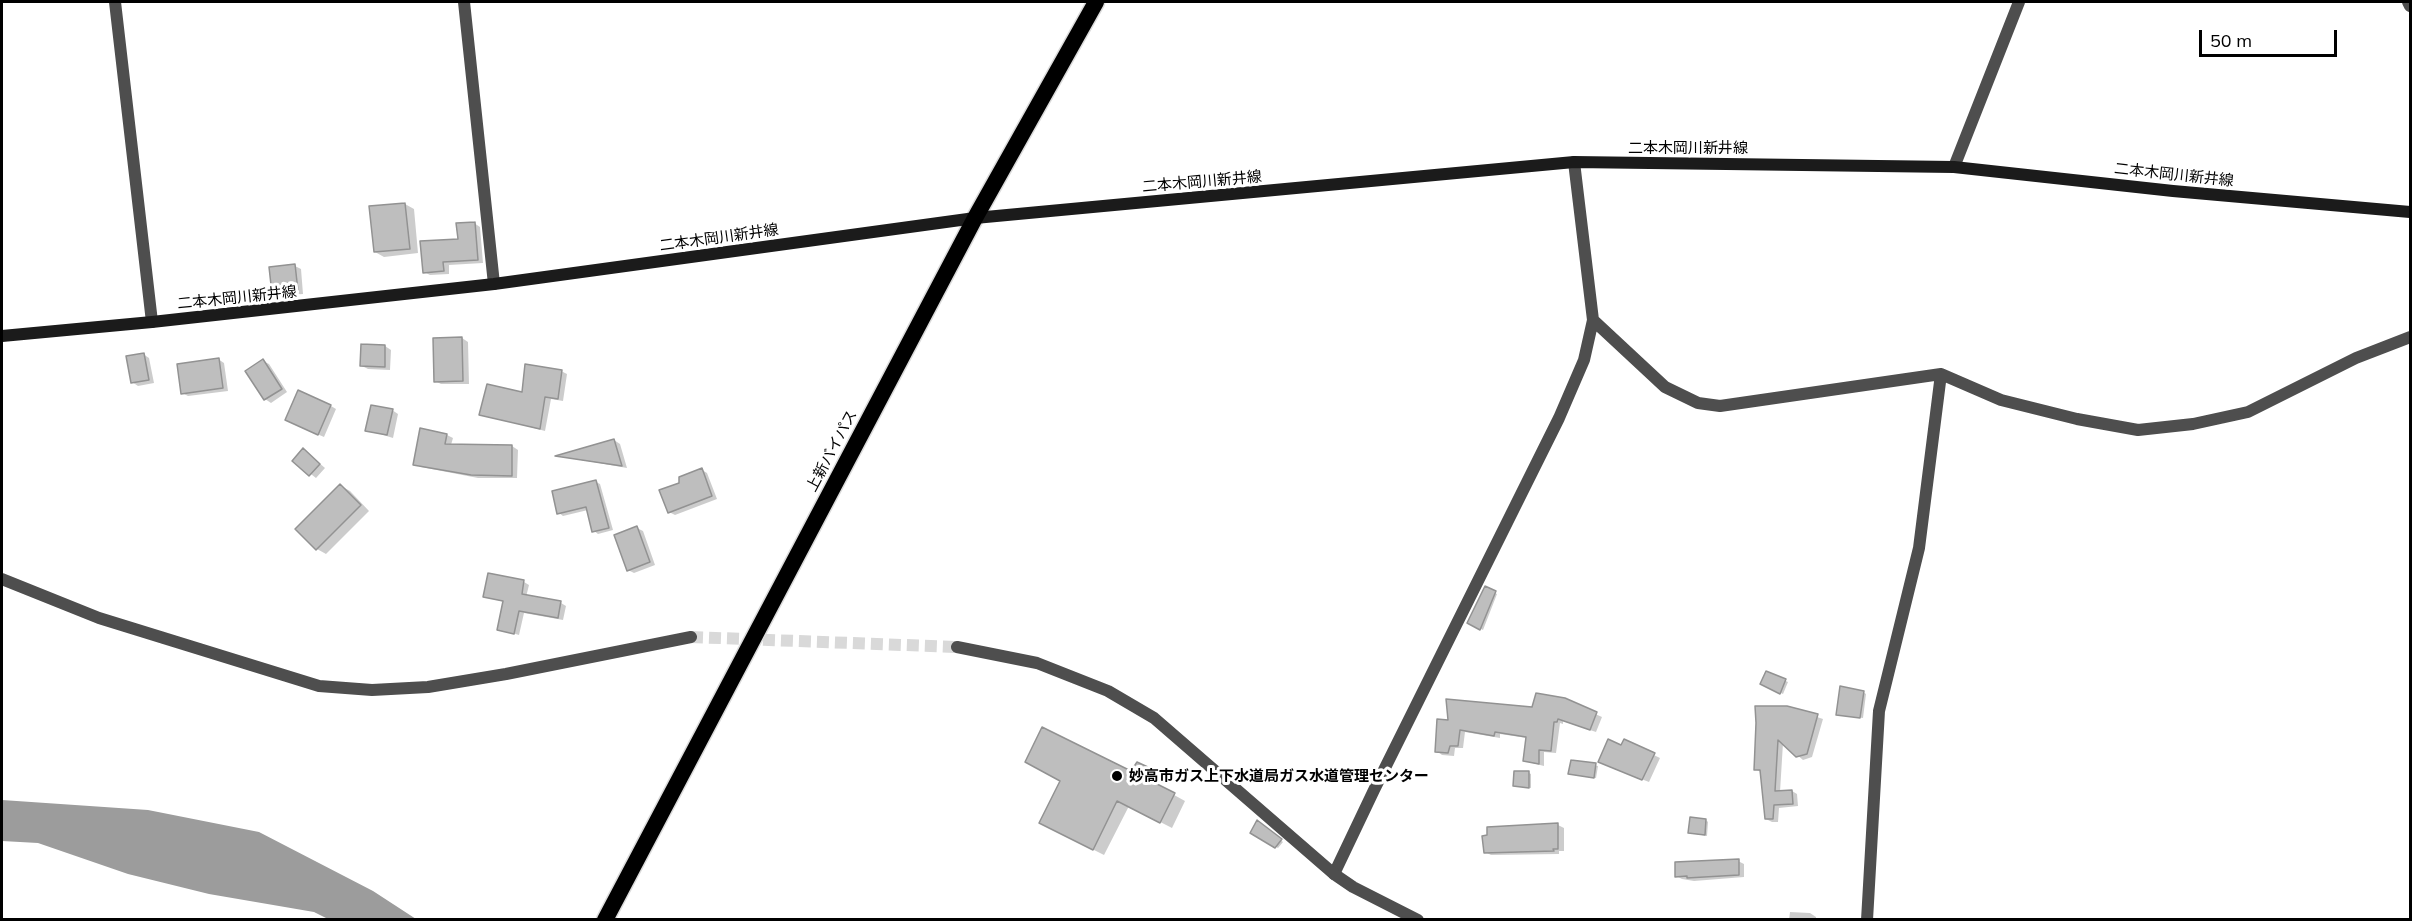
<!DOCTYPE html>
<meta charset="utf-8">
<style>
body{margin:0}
#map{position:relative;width:2412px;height:921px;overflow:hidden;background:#fff;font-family:Mulish,sans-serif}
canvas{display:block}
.frame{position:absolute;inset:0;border:3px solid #000;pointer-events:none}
.scale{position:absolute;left:2199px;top:30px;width:138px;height:27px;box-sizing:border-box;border:3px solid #000;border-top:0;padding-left:8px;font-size:18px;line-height:21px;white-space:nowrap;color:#000;-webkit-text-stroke:4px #fff;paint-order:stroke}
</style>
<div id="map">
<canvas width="2412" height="921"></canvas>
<div class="frame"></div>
<div class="scale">50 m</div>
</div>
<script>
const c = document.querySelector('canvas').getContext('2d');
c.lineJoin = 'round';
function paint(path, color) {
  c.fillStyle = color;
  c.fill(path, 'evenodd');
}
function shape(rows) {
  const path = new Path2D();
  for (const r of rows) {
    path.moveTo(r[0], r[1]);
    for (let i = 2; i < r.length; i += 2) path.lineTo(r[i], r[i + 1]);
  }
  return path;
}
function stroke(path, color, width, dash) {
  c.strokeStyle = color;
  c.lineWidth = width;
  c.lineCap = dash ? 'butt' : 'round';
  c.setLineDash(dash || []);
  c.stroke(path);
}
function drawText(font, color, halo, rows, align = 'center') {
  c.font = font + ' Mulish,"Noto Sans JP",sans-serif';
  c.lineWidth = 6;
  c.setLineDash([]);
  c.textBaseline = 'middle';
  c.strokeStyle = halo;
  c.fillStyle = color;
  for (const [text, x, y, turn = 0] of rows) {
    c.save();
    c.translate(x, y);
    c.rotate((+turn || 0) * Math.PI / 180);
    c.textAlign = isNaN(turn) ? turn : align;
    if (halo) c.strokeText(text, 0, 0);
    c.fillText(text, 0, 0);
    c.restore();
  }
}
paint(shape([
 [2,800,148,810,259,832,373,891,416,919,328,919,314,912,209,894,128,874,38,843,2,841]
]), '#9c9c9c');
paint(shape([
 [405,204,414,209,418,253,384,257,375,252],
 [474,223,480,227,483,263,449,265,449,274,430,275,424,272,459,241],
 [295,266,301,269,303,294,279,296,273,293],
 [462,338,468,342,469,384,441,384,435,381],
 [385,346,391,350,390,370,368,369,362,366],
 [143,354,149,358,154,383,138,386,132,382],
 [218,359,224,363,228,391,188,396,182,393],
 [263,361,269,364,287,392,271,403,265,399],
 [561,371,567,374,563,401,551,399,545,431,481,414,523,394],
 [331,406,336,409,324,437,292,423],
 [392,410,398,414,393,438,367,430],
 [421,430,447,435,453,438,451,445,512,446,518,450,517,478,478,478,421,467,415,464],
 [614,440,620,444,627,468,559,456],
 [304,450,325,468,316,478,294,461],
 [702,470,707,473,717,499,675,515,669,512,680,484],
 [596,482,600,484,613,530,598,534,594,531,588,510,563,516,559,513],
 [341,486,350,491,369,511,326,554,317,549],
 [637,528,643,531,655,565,634,573,628,570],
 [489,575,524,582,529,585,526,597,561,603,566,606,563,620,524,613,519,635,499,629,504,602,485,596],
 [1485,588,1497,594,1483,630,1469,623],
 [1767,673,1788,682,1783,694,1762,684],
 [1863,692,1866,694,1863,718,1837,714],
 [1564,700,1602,717,1596,732,1563,721,1563,724,1560,723,1556,753,1544,752,1544,766,1524,761,1527,738,1500,734,1500,738,1465,732,1463,748,1455,748,1454,756,1442,755,1437,751,1450,722,1533,709],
 [1787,707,1823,719,1812,757,1803,760,1783,743,1780,792,1792,791,1797,794,1798,806,1779,808,1778,822,1772,822,1766,819,1761,772,1755,769],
 [1625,741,1660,758,1649,782,1605,765],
 [1572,761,1598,766,1596,778,1572,774],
 [1149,770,1160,776,1156,785,1185,801,1172,828,1129,806,1104,855,1052,829,1131,773],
 [1529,773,1531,774,1531,788,1515,786],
 [1706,820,1708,822,1707,836,1690,833],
 [1260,824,1283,842,1278,848,1252,833],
 [1558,825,1564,828,1564,851,1559,851,1559,854,1491,855,1485,852],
 [1738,861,1744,864,1744,877,1694,881,1682,879,1676,876],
 [1790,912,1810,913,1816,917,1816,920,1789,920]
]), '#0003');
const building = shape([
 [405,203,410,249,374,252,369,206,405,203],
 [475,222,478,260,443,262,444,271,423,273,420,241,458,239,456,223,475,222],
 [295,264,298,291,272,294,269,267,295,264],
 [462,337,463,381,434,382,433,338,462,337],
 [361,344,385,345,385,367,360,366,361,344],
 [144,353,149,380,131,383,126,356,144,353],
 [219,358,223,388,181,394,177,364,219,358],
 [263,359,282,389,264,400,245,371,263,359],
 [525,364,562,370,558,399,545,397,540,429,479,415,487,384,522,392,525,364],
 [298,390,331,405,318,435,285,420,298,390],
 [371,405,393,409,387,435,365,431,371,405],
 [420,428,447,434,445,444,512,445,512,476,471,475,413,465,420,428],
 [614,439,622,466,555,456,614,439],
 [303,448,320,464,309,476,292,461,303,448],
 [702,468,712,496,668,513,659,490,679,483,679,477,702,468],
 [596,480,609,528,592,532,586,507,557,514,552,491,596,480],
 [340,484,361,505,316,550,295,529,340,484],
 [637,526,650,562,627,571,614,535,637,526],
 [488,573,524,580,522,594,561,601,558,618,519,611,514,634,497,630,503,601,483,597,488,573],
 [1485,586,1496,591,1480,630,1467,623,1485,586],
 [1766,671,1786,679,1780,694,1760,684,1766,671],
 [1840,686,1864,691,1860,718,1836,715,1840,686],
 [1536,693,1565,698,1597,712,1590,730,1558,719,1557,722,1554,722,1551,751,1539,750,1539,764,1523,761,1526,737,1495,732,1494,736,1460,730,1458,746,1450,746,1448,753,1435,752,1437,719,1448,720,1446,699,1532,707,1536,693],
 [1755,706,1787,706,1818,714,1807,754,1796,757,1778,740,1775,791,1792,790,1793,804,1774,805,1773,819,1765,819,1760,770,1754,770,1756,723,1755,706],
 [1042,727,1131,771,1137,762,1150,768,1145,778,1175,793,1160,823,1117,801,1093,850,1039,823,1060,781,1025,762,1042,727],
 [1608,739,1621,745,1624,739,1655,753,1642,780,1598,762,1608,739],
 [1571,760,1596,763,1594,778,1568,774,1571,760],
 [1514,771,1529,771,1529,788,1513,786,1514,771],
 [1690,817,1706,819,1705,835,1688,833,1690,817],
 [1257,820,1282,839,1275,848,1250,833,1257,820],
 [1558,823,1558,849,1553,849,1554,851,1484,853,1482,836,1487,835,1487,827,1558,823],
 [1739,859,1739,875,1687,878,1687,876,1675,877,1675,862,1739,859]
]);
paint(building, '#bebebe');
stroke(building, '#929292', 1.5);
stroke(shape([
 [691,637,957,647]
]), '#d9d9d9', 12, [12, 6]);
const trunk = shape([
 [605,920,975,218,1096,2]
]);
stroke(trunk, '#dbdbdb', 19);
stroke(shape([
 [115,2,152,322],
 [464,2,494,284],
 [2408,2,2410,6],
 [1593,320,1665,387,1698,403,1720,406,1941,374,2001,400,2077,419,2138,430,2193,424,2248,412,2356,358,2410,337],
 [1334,874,1374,790,1559,418,1584,360,1593,320,1574,162],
 [1867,920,1879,711,1919,548,1941,374]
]), '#4e4e4e', 12);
stroke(shape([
 [1954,167,2019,2],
 [2,579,99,618,319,686,372,690,428,687,506,674,691,637],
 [957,647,1037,663,1108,691,1154,718,1334,874,1353,887,1418,920]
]), '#4e4e4e', 12);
stroke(shape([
 [2,336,152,322,494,284,975,218,1574,162,1954,167,2173,191,2410,212]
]), '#1b1b1b', 12);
stroke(trunk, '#000', 16);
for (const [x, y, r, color] of [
 [1117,776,6,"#000"]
]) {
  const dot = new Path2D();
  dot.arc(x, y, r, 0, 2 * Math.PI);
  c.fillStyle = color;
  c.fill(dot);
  stroke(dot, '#fff', 2);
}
drawText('15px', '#000', '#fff', [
 ["二本木岡川新井線",1688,148],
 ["二本木岡川新井線",2174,175,6],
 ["二本木岡川新井線",1202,182,-5],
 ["二本木岡川新井線",719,238,-8],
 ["二本木岡川新井線",237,298,-6],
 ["上新バイパス",832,451,-62]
]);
drawText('bold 15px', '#000', '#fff', [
 ["妙高市ガス上下水道局ガス水道管理センター",1129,776]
], 'left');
</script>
